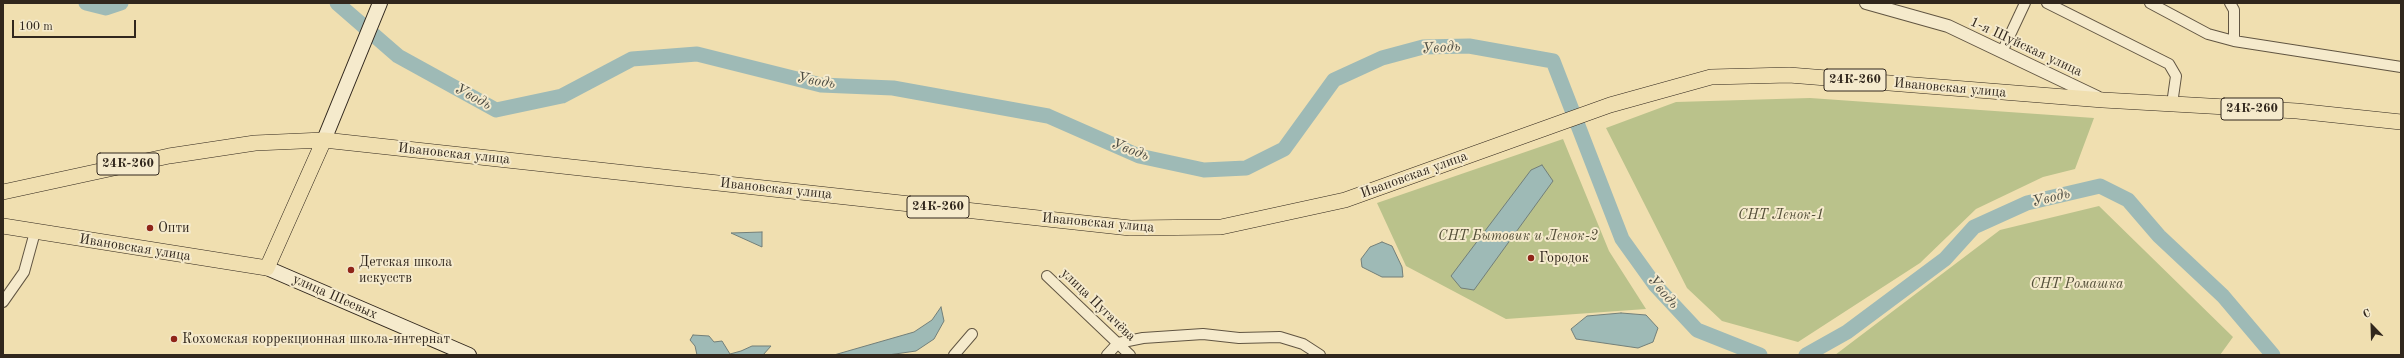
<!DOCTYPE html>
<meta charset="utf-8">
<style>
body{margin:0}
#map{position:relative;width:2404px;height:358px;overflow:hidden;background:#f0dfb0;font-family:"Old Standard TT",serif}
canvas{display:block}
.frame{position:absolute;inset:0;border:4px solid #31271d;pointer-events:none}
.north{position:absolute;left:2352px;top:306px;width:40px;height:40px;-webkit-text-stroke:3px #f5eacc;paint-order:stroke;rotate:337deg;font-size:11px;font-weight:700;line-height:16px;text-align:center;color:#31271d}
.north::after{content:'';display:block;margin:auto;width:14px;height:18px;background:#31271d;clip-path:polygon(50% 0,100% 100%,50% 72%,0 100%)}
.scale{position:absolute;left:12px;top:20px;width:124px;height:18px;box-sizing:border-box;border:2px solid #31271d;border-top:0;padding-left:5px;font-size:12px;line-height:14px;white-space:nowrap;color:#31271d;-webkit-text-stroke:3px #f5eacc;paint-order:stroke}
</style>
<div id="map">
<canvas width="2404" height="358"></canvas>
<div class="frame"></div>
<div class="north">С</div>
<div class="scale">100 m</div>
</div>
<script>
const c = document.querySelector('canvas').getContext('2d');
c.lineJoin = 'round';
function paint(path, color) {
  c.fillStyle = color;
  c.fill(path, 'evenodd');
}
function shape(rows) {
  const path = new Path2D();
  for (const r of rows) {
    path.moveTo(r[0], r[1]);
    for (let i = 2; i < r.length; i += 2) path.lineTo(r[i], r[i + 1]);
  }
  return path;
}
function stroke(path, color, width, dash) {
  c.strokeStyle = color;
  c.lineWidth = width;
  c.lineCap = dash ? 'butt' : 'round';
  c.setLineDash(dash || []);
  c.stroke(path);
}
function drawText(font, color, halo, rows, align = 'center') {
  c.font = font + ' "Old Standard TT",serif';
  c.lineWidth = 4;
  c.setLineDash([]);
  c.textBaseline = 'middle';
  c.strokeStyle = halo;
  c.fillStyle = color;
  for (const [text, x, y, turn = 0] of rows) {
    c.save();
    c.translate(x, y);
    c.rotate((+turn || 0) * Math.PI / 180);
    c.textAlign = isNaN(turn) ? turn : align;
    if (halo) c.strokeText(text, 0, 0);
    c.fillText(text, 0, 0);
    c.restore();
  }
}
paint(shape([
 [1810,98,2094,118,2075,169,2043,177,1976,209,1920,263,1798,342,1722,321,1687,288,1606,128,1676,102],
 [1563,139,1609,251,1646,309,1506,319,1406,266,1377,203],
 [2099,206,2233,337,2220,355,1835,355,2000,230]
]), '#bac28b');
const water = shape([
 [1542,165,1553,181,1474,290,1461,288,1451,276,1531,170,1542,165],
 [762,232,762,247,731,233,762,232],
 [1382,242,1392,246,1402,267,1403,277,1382,277,1362,267,1361,259,1370,247,1382,242],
 [941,307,944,321,934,339,916,351,888,355,834,355,914,332,932,320,941,307],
 [1621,313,1646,315,1658,328,1653,342,1638,348,1576,339,1571,329,1587,316,1621,313],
 [693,335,709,336,714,342,722,341,730,354,741,351,752,346,771,346,763,355,697,355,695,346,690,340,693,335]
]);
paint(water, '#9ebab6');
stroke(water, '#727f79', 1);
stroke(shape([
 [86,3,106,8,121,3],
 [337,3,398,56,496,110,562,96,632,59,697,54,821,85,893,88,1048,116,1139,156,1204,170,1246,168,1284,149,1334,80,1382,58,1423,47,1469,46,1553,61,1622,239,1655,285,1697,330,1760,355],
 [1806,355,1847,332,1945,259,1974,227,2027,203,2100,186,2128,200,2159,236,2223,296,2273,355]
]), '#9ebab6', 15);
const minor = shape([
 [2047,3,2169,64,2176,76,2172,104],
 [2150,3,2208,34,2234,41,2401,67],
 [2230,3,2234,10,2234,41],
 [2002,52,2025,3],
 [1047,276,1130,355],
 [3,302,24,272,35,232],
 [954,355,972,334],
 [1107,355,1118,343,1143,338,1203,334,1239,338,1280,337,1303,344,1320,355]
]);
const tertiary = shape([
 [1866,3,1948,26,2097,97]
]);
const secondary = shape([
 [324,140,380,3],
 [267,268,469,355]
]);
const primary = shape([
 [3,192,169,156,255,143,324,140,1130,228,1221,227,1345,200,1610,105,1711,77,1789,75,2103,100,2297,111,2401,122],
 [3,226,267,268,324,140]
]);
stroke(minor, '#615542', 12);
stroke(tertiary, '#615542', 14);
stroke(secondary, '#31271d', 16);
stroke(primary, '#31271d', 16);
stroke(minor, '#f5eacc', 10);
stroke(tertiary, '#f5eacc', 12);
stroke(secondary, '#f5eacc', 14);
stroke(primary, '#f0dfb0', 15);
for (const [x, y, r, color] of [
 [150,228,4,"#8f2418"],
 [1531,258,4,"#8f2418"],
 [351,270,4,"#8f2418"],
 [174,339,4,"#8f2418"]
]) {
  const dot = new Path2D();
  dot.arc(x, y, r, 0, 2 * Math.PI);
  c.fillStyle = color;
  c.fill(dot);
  stroke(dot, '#f5eacc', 1.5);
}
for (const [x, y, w] of [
 [1855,80,62],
 [2252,109,62],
 [128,164,62],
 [938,207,62]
]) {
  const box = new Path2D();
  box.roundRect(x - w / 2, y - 11, w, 22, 3);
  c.fillStyle = '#f5eacc';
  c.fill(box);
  stroke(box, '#31271d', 1);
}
drawText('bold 13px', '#31271d', null, [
 ["24К-260",1855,80],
 ["24К-260",2252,109],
 ["24К-260",128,164],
 ["24К-260",938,207]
]);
drawText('14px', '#31271d', '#f5eacc', [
 ["1-я Шуйская улица",2026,47,25],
 ["Ивановская улица",1950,88,5],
 ["Ивановская улица",454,154,6],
 ["Ивановская улица",1414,175,-20],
 ["Ивановская улица",776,189,6],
 ["Ивановская улица",1098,223,5],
 ["Ивановская улица",135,248,9],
 ["улица Шеевых",335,297,24],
 ["улица Пугачёва",1098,305,44]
]);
drawText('italic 14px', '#534e38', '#f5eacc', [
 ["СНТ Ленок-1",1781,215],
 ["СНТ Бытовик и Ленок-2",1518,236],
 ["СНТ Ромашка",2077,284]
]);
drawText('14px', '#31271d', '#f5eacc', [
 ["Опти",158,228],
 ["Городок",1539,258],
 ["Детская школа",359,262],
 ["искусств",359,278],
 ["Кохомская коррекционная школа-интернат",182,339]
], 'left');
drawText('italic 15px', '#4c4c43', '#f5eacc', [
 ["Уводь",1441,48,-4],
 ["Уводь",816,81,9],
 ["Уводь",473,97,28],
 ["Уводь",1130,150,20],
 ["Уводь",2051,198,-14],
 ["Уводь",1663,292,49]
]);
</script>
